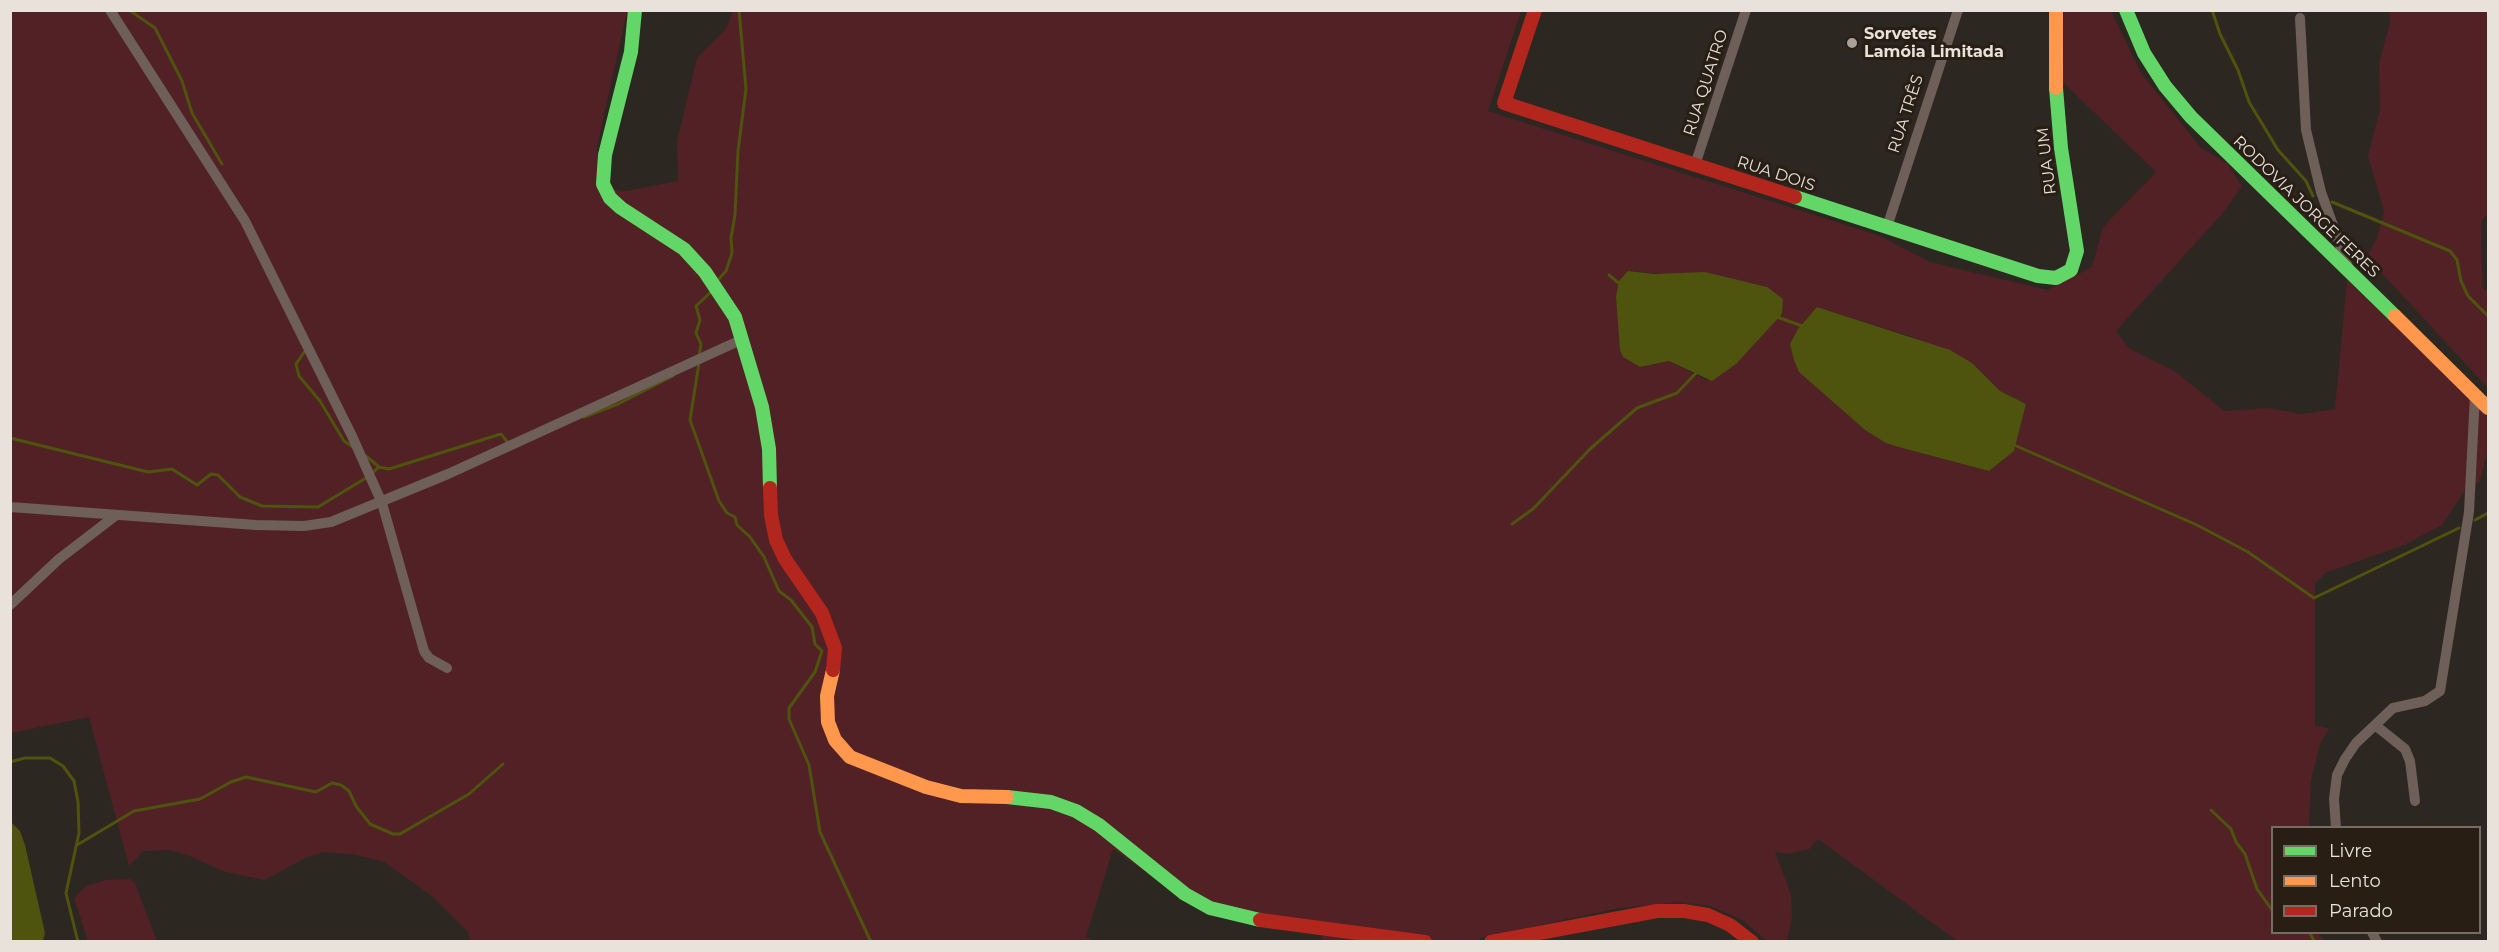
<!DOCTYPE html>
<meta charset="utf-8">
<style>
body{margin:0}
#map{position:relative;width:2499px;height:952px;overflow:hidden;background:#2d2722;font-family:Montserrat,sans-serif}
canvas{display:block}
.frame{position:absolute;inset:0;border:12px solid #e9e2db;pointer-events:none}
.legend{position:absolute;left:2271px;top:826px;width:210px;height:108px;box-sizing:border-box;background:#281e14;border:2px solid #756c64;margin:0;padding:8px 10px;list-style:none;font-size:18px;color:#e9e2db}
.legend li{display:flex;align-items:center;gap:12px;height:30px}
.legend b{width:30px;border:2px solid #756c64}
</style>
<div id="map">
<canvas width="2499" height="952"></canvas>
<div class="frame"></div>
<ul class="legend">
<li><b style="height:8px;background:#63d668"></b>Livre</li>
<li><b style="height:8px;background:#ff974d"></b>Lento</li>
<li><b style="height:8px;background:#b3261e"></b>Parado</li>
</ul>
</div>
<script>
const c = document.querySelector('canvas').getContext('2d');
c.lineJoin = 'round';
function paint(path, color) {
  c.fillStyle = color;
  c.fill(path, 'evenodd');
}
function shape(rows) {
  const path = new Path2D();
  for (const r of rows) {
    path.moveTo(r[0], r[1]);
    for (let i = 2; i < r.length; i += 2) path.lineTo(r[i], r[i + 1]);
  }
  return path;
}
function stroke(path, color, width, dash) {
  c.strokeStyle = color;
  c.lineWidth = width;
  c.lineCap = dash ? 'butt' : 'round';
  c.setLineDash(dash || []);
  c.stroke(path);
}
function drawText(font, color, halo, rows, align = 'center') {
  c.font = font + ' Montserrat,sans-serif';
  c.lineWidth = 6;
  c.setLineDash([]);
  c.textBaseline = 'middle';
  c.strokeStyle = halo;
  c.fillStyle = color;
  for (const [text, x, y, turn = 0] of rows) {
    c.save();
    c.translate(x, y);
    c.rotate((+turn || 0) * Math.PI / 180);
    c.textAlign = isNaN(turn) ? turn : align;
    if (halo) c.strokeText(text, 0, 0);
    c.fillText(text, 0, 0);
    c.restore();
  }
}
paint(shape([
 [11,11,627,11,597,147,598,166,609,189,626,191,678,181,677,141,697,58,726,29,733,11,1521,11,1488,111,1880,236,1930,262,2047,290,2092,267,2103,227,2156,172,2063,82,2064,11,2111,11,2141,73,2201,148,2228,164,2242,187,2222,214,2116,331,2130,349,2176,372,2224,411,2268,408,2302,414,2335,409,2347,280,2488,415,2488,449,2480,481,2466,489,2442,525,2404,545,2325,573,2315,583,2315,726,2329,728,2320,744,2311,780,2309,827,2272,828,2272,932,2318,933,2324,941,1957,941,1818,839,1809,849,1789,854,1775,852,1791,895,1792,918,1787,941,1767,941,1741,919,1710,906,1680,902,1619,908,1480,938,1480,941,1322,941,1323,930,1209,916,1113,849,1086,937,1094,941,470,941,468,932,431,895,384,862,357,855,324,852,305,858,265,880,225,872,190,856,169,850,143,851,129,866,89,717,11,733],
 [1628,271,1661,274,1708,381,1669,361,1640,367,1623,357,1616,297],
 [1817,307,1909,336,1972,363,2000,391,2026,404,2014,451,1989,471,1902,448,1865,430,1812,383],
 [2389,11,2488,11,2488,214,2482,220,2481,243,2483,289,2488,291,2488,388,2364,254,2368,255,2377,238,2384,211,2368,156,2380,109,2379,63,2390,23],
 [130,879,135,883,157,941,88,941,74,898,86,886,106,880]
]), '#512125');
paint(shape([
 [1628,271,1655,274,1705,272,1767,287,1783,299,1782,314,1736,364,1712,381,1669,361,1640,367,1623,357,1620,350,1616,297,1619,281],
 [1817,307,1950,350,1972,363,2000,391,2026,404,2014,451,1989,471,1902,448,1886,443,1865,430,1799,372,1794,360,1790,344,1798,329],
 [11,822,20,831,25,845,45,933,43,941,11,941]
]), '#4e530e');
stroke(shape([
 [129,10,155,28,182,81,192,113,222,164],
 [2212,10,2220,34,2238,70,2249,102,2278,150,2306,181,2313,196],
 [2332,202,2450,251,2457,260,2461,281,2468,296,2488,316],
 [1609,275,1621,285],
 [717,281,726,271,732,253,731,238,735,215,738,151,746,89,739,10],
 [1777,317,1805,327],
 [305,351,296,364,299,376,320,401,344,441,353,447],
 [699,356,701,344,696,333,700,320,696,306,711,292],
 [699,363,690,420,719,501,727,513,735,517,737,525,750,537,764,557,779,591,791,600,812,627,815,644,822,651,815,672,789,708,789,719,809,765,820,832,871,942],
 [584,417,618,404,673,376],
 [10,438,148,472,172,469,197,485,211,474,218,475,240,497,262,506,318,507,366,478],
 [2014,445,2197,525,2248,552,2314,598,2459,528],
 [366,456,379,467,389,469,501,434,509,444],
 [371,474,379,467],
 [2475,520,2488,513],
 [1512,524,1533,509,1590,449,1637,408,1677,393,1697,372],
 [10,762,25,758,50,758,63,766,74,781,78,802,79,833,66,893,78,942],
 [2211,810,2231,829,2236,842,2245,854,2257,889,2272,910],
 [77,845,134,811,200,799,231,782,246,777,316,792,332,783,341,785,349,791,356,806,370,824,393,834,400,834,469,794,503,764],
 [2309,932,2315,942]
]), '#4e530e', 3);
stroke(shape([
 [110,10,245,221,352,436,382,503,424,651,429,658,447,668],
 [2300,18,2306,130,2321,192,2348,267],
 [1695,165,1746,10],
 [1887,227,1958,10],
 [10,507,256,525,304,526,331,522,448,474,743,339],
 [10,605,59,559,115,516],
 [2375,725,2405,749,2410,761,2415,801],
 [2336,828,2334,799,2337,775,2345,759,2356,743,2393,708,2425,701,2440,691,2469,512,2475,395],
 [2372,932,2377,942]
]), '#6e5f59', 10);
stroke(shape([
 [635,10,631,52,605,155,603,184,610,198,621,208,684,249,705,272,735,317,762,407,769,449,770,488],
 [2126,10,2144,53,2165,86,2191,117,2395,316],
 [1795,197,2038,276,2056,278,2071,270,2077,251,2061,148,2056,88],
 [1007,797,1051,802,1076,811,1099,825,1185,894,1210,908,1260,920]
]), '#63d668', 14);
stroke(shape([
 [2056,88,2056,10],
 [2395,316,2488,408],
 [833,670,827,696,828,722,835,740,850,757,926,787,961,796,1007,797]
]), '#ff974d', 14);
stroke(shape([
 [1535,10,1504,103,1795,197],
 [770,488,771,515,776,540,785,559,822,613,835,648,833,670],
 [1260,920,1425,942],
 [1491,942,1657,911,1684,911,1708,915,1730,925,1752,942]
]), '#b3261e', 14);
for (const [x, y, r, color] of [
 [1852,43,6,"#a7a19a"]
]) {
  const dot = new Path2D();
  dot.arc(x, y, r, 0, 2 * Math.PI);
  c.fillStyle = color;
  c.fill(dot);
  stroke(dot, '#281e14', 2);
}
drawText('bold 16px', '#e9e2db', '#281e14', [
 ["Sorvetes",1864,34],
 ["Lamóia Limitada",1864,52]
], 'left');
drawText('16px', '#e9e2db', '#281e14', [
 ["RUA QUATRO",1706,83,-72],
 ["RUA TRÊS",1906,114,-72],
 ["RUA UM",2047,161,-97],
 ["RUA DOIS",1776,174,18],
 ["RODOVIA JORGE FERES",2306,207,44]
]);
</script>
